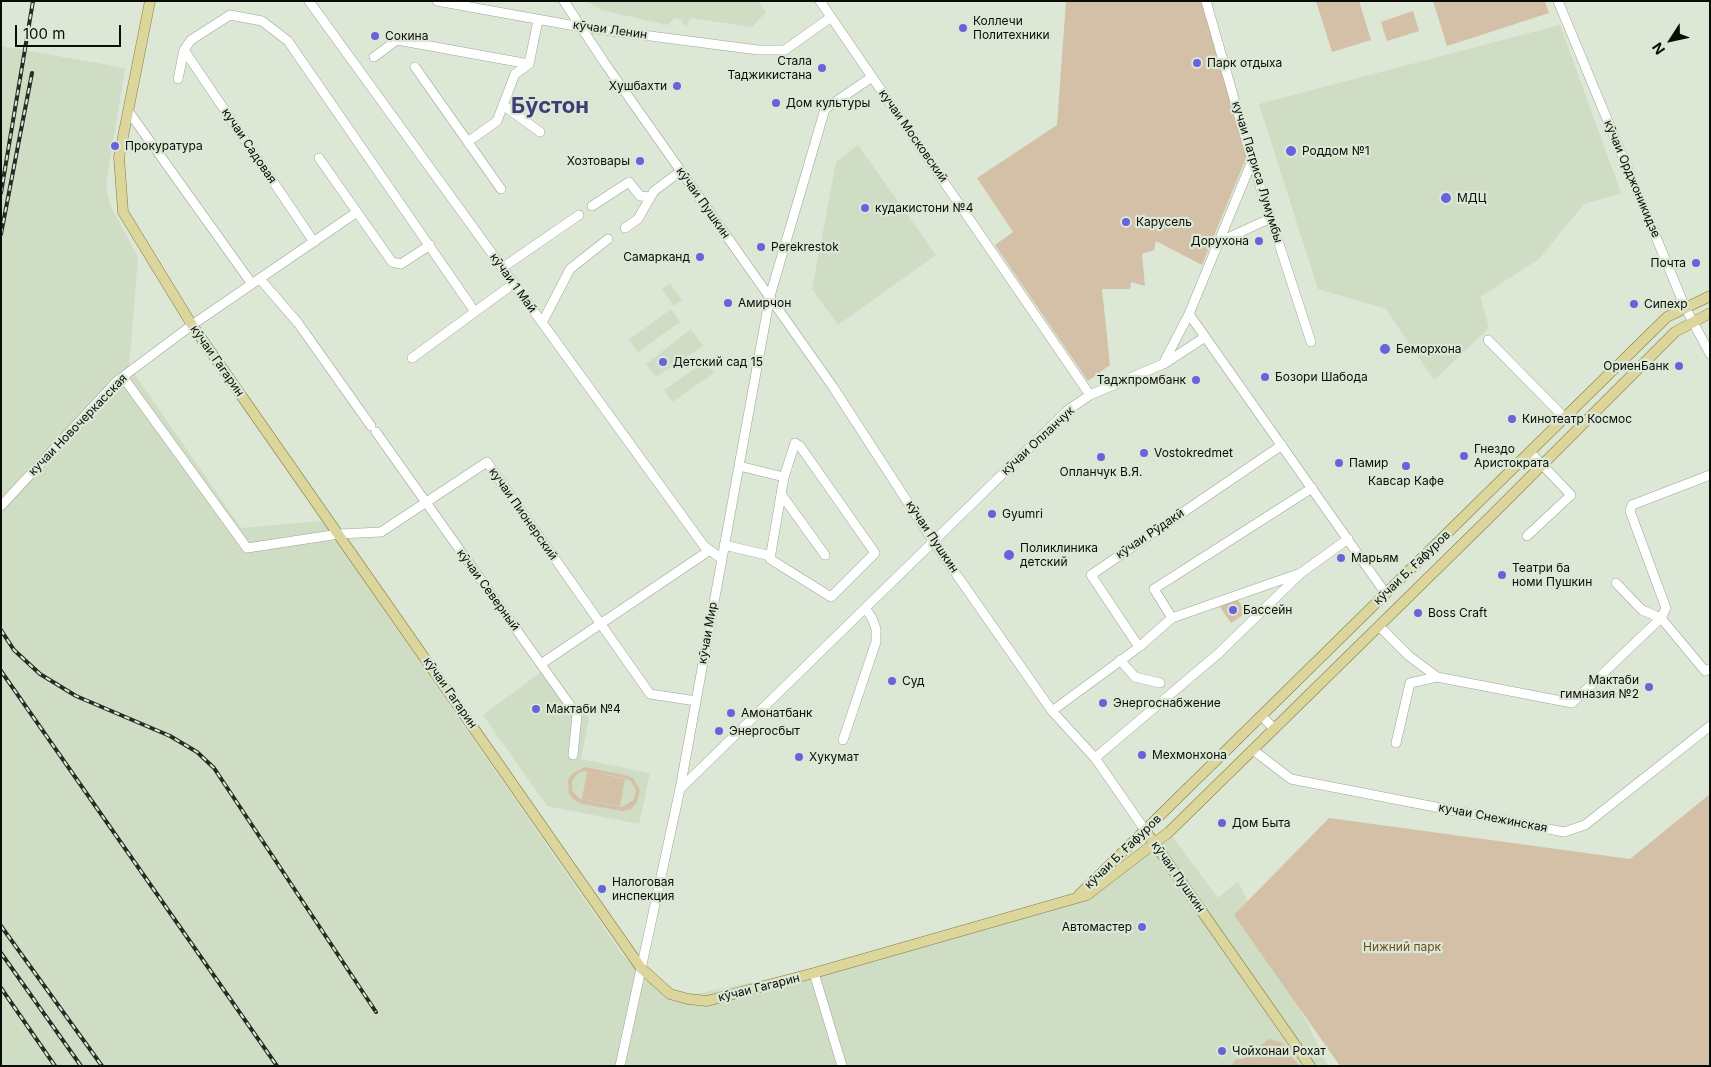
<!DOCTYPE html>
<meta charset="utf-8">
<style>
body{margin:0}
#map{position:relative;width:1711px;height:1067px;overflow:hidden;background:#dce7d5;font-family:Inter,sans-serif}
canvas{display:block}
.frame{position:absolute;inset:0;border:2px solid #090d07;pointer-events:none}
.north{position:absolute;left:1646px;top:15px;width:50px;height:50px;-webkit-text-stroke:4px #dce7d5;paint-order:stroke;rotate:235deg;font-size:14px;font-weight:700;line-height:20px;text-align:center;color:#090d07}
.north::after{content:'';display:block;margin:auto;width:18px;height:22px;background:#090d07;clip-path:polygon(50% 0,100% 100%,50% 72%,0 100%)}
.scale{position:absolute;left:15px;top:25px;width:106px;height:22px;box-sizing:border-box;border:2px solid #090d07;border-top:0;padding-left:6px;font-size:15px;line-height:18px;white-space:nowrap;color:#090d07;-webkit-text-stroke:4px #dce7d5;paint-order:stroke}
</style>
<div id="map">
<canvas width="1711" height="1067"></canvas>
<div class="frame"></div>
<div class="north">N</div>
<div class="scale">100 m</div>
</div>
<script>
const c = document.querySelector('canvas').getContext('2d');
c.lineJoin = 'round';
function paint(path, color) {
  c.fillStyle = color;
  c.fill(path, 'evenodd');
}
function shape(rows) {
  const path = new Path2D();
  for (const r of rows) {
    path.moveTo(r[0], r[1]);
    for (let i = 2; i < r.length; i += 2) path.lineTo(r[i], r[i + 1]);
  }
  return path;
}
function stroke(path, color, width, dash) {
  c.strokeStyle = color;
  c.lineWidth = width;
  c.lineCap = dash ? 'butt' : 'round';
  c.setLineDash(dash || []);
  c.stroke(path);
}
function drawText(font, color, halo, rows, align = 'center') {
  c.font = font + ' Inter,sans-serif';
  c.lineWidth = 4.5;
  c.setLineDash([]);
  c.textBaseline = 'middle';
  c.strokeStyle = halo;
  c.fillStyle = color;
  for (const [text, x, y, turn = 0] of rows) {
    c.save();
    c.translate(x, y);
    c.rotate((+turn || 0) * Math.PI / 180);
    c.textAlign = isNaN(turn) ? turn : align;
    if (halo) c.strokeText(text, 0, 0);
    c.fillText(text, 0, 0);
    c.restore();
  }
}
paint(shape([
 [587,1,758,1,766,12,752,27,690,18,686,27,681,20,675,18,667,25,601,10],
 [1560,25,1621,193,1584,204,1539,259,1480,297,1489,328,1434,380,1386,309,1318,289,1259,104],
 [1,46,125,68,106,185,110,205,138,257,129,366,241,528,322,521,622,954,660,992,696,994,788,975,1061,900,1097,887,1167,829,1218,898,1238,881,1328,1066,1,1066],
 [858,145,936,255,838,325,812,289,836,162],
 [670,283,682,300,674,306,662,289],
 [671,309,680,322,638,352,629,340],
 [691,329,703,346,656,377,646,364],
 [706,361,714,373,672,402,664,390],
 [548,667,575,705,589,718,581,759,650,773,639,824,547,806,483,715]
]), '#ceddc4');
paint(shape([
 [1066,1,1202,1,1249,151,1202,265,1156,241,1154,250,1142,254,1145,286,1131,282,1130,289,1102,289,1110,365,1088,381,995,245,1013,232,977,178,1057,125],
 [1316,1,1359,1,1371,40,1332,52],
 [1433,1,1545,1,1549,13,1447,46],
 [1413,11,1419,31,1387,41,1381,22],
 [1236,597,1246,613,1231,623,1220,607],
 [585,767,625,775,633,778,640,790,637,802,631,809,623,811,582,804,574,800,569,793,568,780,573,773],
 [585,771,587,772,582,799,620,806,625,779,588,771,624,778,631,781,636,790,634,800,622,807,580,799,572,791,572,781,578,773],
 [1710,794,1710,1066,1340,1066,1234,915,1329,818,1630,859],
 [1269,1039,1283,1043,1286,1051,1300,1066,1231,1066,1236,1059,1243,1059]
]), '#d4c0a7');
const minor = shape([
 [309,1,704,546,722,559],
 [437,1,581,27,758,50,785,50,831,17],
 [564,1,604,62,833,387,933,541,1052,711,1095,758,1145,830],
 [820,1,1090,395],
 [1206,1,1252,161,1311,342],
 [1558,1,1685,307,1710,354],
 [184,50,314,242],
 [374,57,397,40,529,64],
 [415,67,501,189],
 [178,79,184,50,191,40,230,15,262,21,288,41,475,312],
 [503,105,540,132],
 [129,112,252,284],
 [469,141,497,121,515,74,529,64,538,20],
 [319,158,392,262,401,264,430,245],
 [592,206,629,182,640,196,650,197],
 [625,228,638,219,654,191,681,171],
 [1221,241,1271,218],
 [502,268,579,215],
 [260,279,298,323,371,426],
 [1189,314,1386,594],
 [542,323,570,269,608,239],
 [1488,340,1564,417],
 [412,358,513,284],
 [1164,364,1205,337],
 [123,377,247,548,339,534,381,532,487,462,650,694,696,701],
 [376,432,577,715,573,755],
 [739,466,784,477,795,443,800,446,875,553,831,597,770,559,784,477],
 [781,494,825,555],
 [1,506,117,381,192,325,357,212],
 [1527,536,1571,495,1530,452],
 [724,545,771,556],
 [1616,583,1642,610,1661,618,1705,671,1710,669],
 [1172,618,1154,589,1312,488],
 [1379,626,1409,656,1437,677,1410,683,1396,743],
 [1139,647,1091,575,1282,445],
 [1120,660,1135,677,1160,683],
 [541,664,710,550],
 [1437,677,1572,703,1661,618,1666,608,1630,511,1632,505,1710,475],
 [1052,711,1139,647,1172,618,1298,574],
 [1262,716,1274,729],
 [843,740,876,642,876,629,872,618,865,608],
 [1253,750,1291,779,1564,832,1585,825,1710,726],
 [1095,758,1219,653,1301,573,1348,539],
 [680,789,1068,410,1090,395,1163,364,1189,314,1252,161],
 [814,973,842,1066],
 [620,1066,680,789,770,296,825,109,872,77]
]);
const major = shape([
 [150,1,119,157,123,212,192,325,641,968,670,994,688,999,707,1001,814,973,1087,895,1169,832,1489,518,1675,332,1710,313],
 [1145,830,1310,1066],
 [1079,895,1667,317,1710,296]
]);
stroke(minor, '#9ca695', 10);
stroke(major, '#837e3e', 11);
stroke(minor, '#fff', 9);
stroke(major, '#dcd69d', 10);
const rail = shape([
 [1,193,33,1],
 [1,234,32,73],
 [1,630,14,650,40,674,76,696,170,736,197,752,214,768,376,1012],
 [1,671,277,1066],
 [1,926,102,1066],
 [1,953,81,1066],
 [1,988,55,1066]
]);
stroke(rail, '#262b23', 4);
stroke(rail, '#dce7d5', 2, [5.5]);
for (const [x, y, r, color] of [
 [963,28,5,"#6663dd"],
 [375,36,5,"#6663dd"],
 [1197,63,5,"#6663dd"],
 [822,68,5,"#6663dd"],
 [677,86,5,"#6663dd"],
 [776,103,5,"#6663dd"],
 [115,146,5,"#6663dd"],
 [1291,151,6,"#6663dd"],
 [640,161,5,"#6663dd"],
 [1446,198,6,"#6663dd"],
 [865,208,5,"#6663dd"],
 [1126,222,5,"#6663dd"],
 [1259,241,5,"#6663dd"],
 [761,247,5,"#6663dd"],
 [700,257,5,"#6663dd"],
 [1696,263,5,"#6663dd"],
 [728,303,5,"#6663dd"],
 [1634,304,5,"#6663dd"],
 [1385,349,6,"#6663dd"],
 [663,362,5,"#6663dd"],
 [1679,366,5,"#6663dd"],
 [1265,377,5,"#6663dd"],
 [1196,380,5,"#6663dd"],
 [1512,419,5,"#6663dd"],
 [1144,453,5,"#6663dd"],
 [1464,456,5,"#6663dd"],
 [1101,457,5,"#6663dd"],
 [1339,463,5,"#6663dd"],
 [1406,466,5,"#6663dd"],
 [992,514,5,"#6663dd"],
 [1009,555,6,"#6663dd"],
 [1341,558,5,"#6663dd"],
 [1502,575,5,"#6663dd"],
 [1233,610,5,"#6663dd"],
 [1418,613,5,"#6663dd"],
 [892,681,5,"#6663dd"],
 [1649,687,5,"#6663dd"],
 [1103,703,5,"#6663dd"],
 [536,709,5,"#6663dd"],
 [731,713,5,"#6663dd"],
 [719,731,5,"#6663dd"],
 [1142,755,5,"#6663dd"],
 [799,757,5,"#6663dd"],
 [1222,823,5,"#6663dd"],
 [602,889,5,"#6663dd"],
 [1142,927,5,"#6663dd"],
 [1222,1051,5,"#6663dd"]
]) {
  const dot = new Path2D();
  dot.arc(x, y, r, 0, 2 * Math.PI);
  c.fillStyle = color;
  c.fill(dot);
  stroke(dot, '#dce7d5', 2);
}
drawText('12px', '#090d07', '#dce7d5', [
 ["Коллечи",973,21],
 ["Политехники",973,35],
 ["Сокина",385,36],
 ["Стала",812,61,"right"],
 ["Таджикистана",812,75,"right"],
 ["Парк отдыха",1207,63],
 ["Хушбахти",667,86,"right"],
 ["Дом культуры",786,103],
 ["Прокуратура",125,146],
 ["Роддом №1",1302,151],
 ["Хозтовары",630,161,"right"],
 ["МДЦ",1457,198],
 ["кудакистони №4",875,208],
 ["Карусель",1136,222],
 ["Дорухона",1249,241,"right"],
 ["Perekrestok",771,247],
 ["Самарканд",690,257,"right"],
 ["Почта",1686,263,"right"],
 ["Амирчон",738,303],
 ["Сипехр",1644,304],
 ["Беморхона",1396,349],
 ["Детский сад 15",673,362],
 ["ОриенБанк",1669,366,"right"],
 ["Бозори Шабода",1275,377],
 ["Таджпромбанк",1186,380,"right"],
 ["Кинотеатр Космос",1522,419],
 ["Гнездо",1474,449],
 ["Аристократа",1474,463],
 ["Vostokredmet",1154,453],
 ["Памир",1349,463],
 ["Опланчук В.Я.",1101,472,"center"],
 ["Кавсар Кафе",1406,481,"center"],
 ["Gyumri",1002,514],
 ["Поликлиника",1020,548],
 ["детский",1020,562],
 ["Марьям",1351,558],
 ["Театри ба",1512,568],
 ["номи Пушкин",1512,582],
 ["Бассейн",1243,610],
 ["Boss Craft",1428,613],
 ["Мактаби",1639,680,"right"],
 ["гимназия №2",1639,694,"right"],
 ["Суд",902,681],
 ["Энергоснабжение",1113,703],
 ["Мактаби №4",546,709],
 ["Амонатбанк",741,713],
 ["Энергосбыт",729,731],
 ["Мехмонхона",1152,755],
 ["Хукумат",809,757],
 ["Дом Быта",1232,823],
 ["Налоговая",612,882],
 ["инспекция",612,896],
 ["Автомастер",1132,927,"right"],
 ["Чойхонаи Рохат",1232,1051]
], 'left');
drawText('12px', '#090d07', '#dce7d5', [
 ["кӯчаи Ленин",610,30,8],
 ["кучаи Московский",913,136,55],
 ["кучаи Садовая",249,146,56],
 ["кучаи Патриса Лумумбы",1257,172,73],
 ["кӯчаи Орджоникидзе",1632,179,67],
 ["кӯчаи Пушкин",703,203,55],
 ["кӯчаи 1 Май",513,283,54],
 ["кӯчаи Гагарин",217,361,55],
 ["кучаи Новочеркасская",78,425,-46],
 ["кӯчаи Опланчук",1038,441,-43],
 ["кучаи Пионерский",523,514,55],
 ["кӯчаи Рӯдакӣ",1150,534,-34],
 ["кӯчаи Пушкин",932,537,56],
 ["кӯчаи Б. Ғафуров",1412,568,-44],
 ["кӯчаи Северный",488,590,54],
 ["кӯчаи Мир",708,633,-80],
 ["кӯчаи Гагарин",450,693,55],
 ["кучаи Снежинская",1493,818,11],
 ["кӯчаи Б. Ғафуров",1123,852,-44],
 ["кӯчаи Пушкин",1178,877,55],
 ["кӯчаи Гагарин",759,988,-14]
]);
drawText('12px', '#6d4d1e', '#dce7d5', [
 ["Нижний парк",1402,947]
]);
drawText('bold 22px', '#3c3d79', '#dce7d5', [
 ["Бӯстон",550,106]
]);
</script>
